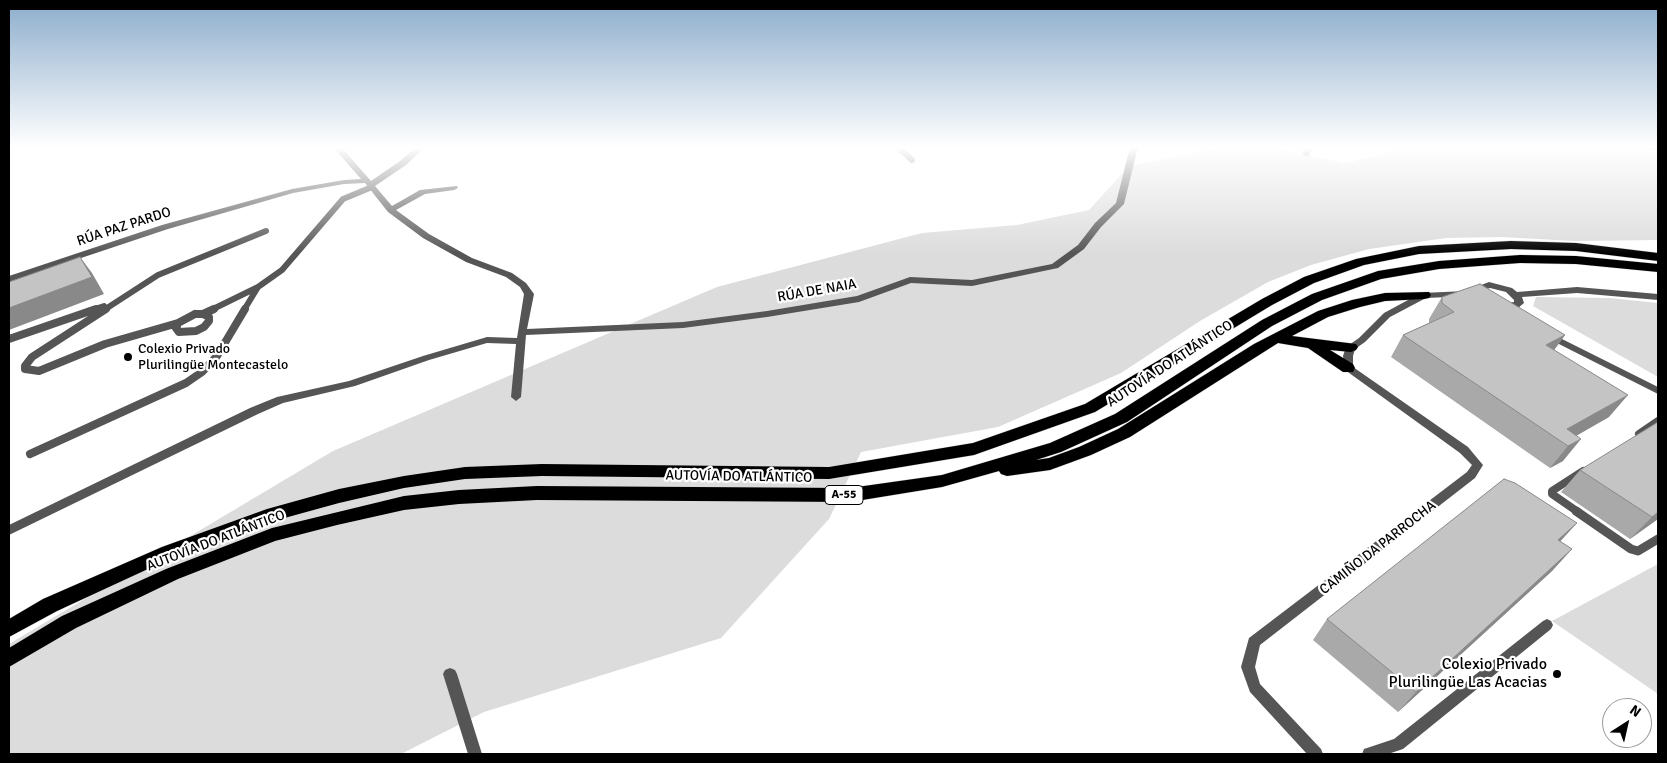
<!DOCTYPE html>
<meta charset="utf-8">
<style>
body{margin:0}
#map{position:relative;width:1667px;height:763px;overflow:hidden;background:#fff;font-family:Signika,sans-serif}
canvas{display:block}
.frame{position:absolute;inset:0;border:10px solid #000;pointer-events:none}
.north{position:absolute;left:1602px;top:698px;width:50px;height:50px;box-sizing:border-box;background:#fff;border:1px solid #999;border-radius:50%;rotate:35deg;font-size:14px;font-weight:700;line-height:20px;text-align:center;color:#000}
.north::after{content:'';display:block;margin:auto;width:18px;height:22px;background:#000;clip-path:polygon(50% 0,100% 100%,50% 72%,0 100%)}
</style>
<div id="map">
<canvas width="1667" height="763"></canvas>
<div class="frame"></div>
<div class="north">N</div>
</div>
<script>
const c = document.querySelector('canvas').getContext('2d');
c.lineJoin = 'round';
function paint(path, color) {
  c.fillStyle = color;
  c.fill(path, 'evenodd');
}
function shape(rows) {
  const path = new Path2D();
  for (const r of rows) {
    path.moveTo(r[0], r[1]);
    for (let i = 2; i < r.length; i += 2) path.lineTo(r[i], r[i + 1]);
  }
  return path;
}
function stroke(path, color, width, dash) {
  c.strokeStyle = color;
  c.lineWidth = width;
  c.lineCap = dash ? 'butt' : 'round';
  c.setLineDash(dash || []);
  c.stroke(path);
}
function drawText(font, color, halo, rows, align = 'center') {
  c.font = font + ' Signika,sans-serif';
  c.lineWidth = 4.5;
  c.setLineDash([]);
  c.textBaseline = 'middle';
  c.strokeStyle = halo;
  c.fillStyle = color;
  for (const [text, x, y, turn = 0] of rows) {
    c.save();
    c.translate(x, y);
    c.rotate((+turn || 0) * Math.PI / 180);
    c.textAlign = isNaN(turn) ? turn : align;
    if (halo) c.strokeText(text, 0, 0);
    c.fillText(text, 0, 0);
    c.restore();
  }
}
paint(shape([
 [1224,147,1266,147,1345,163,1415,147,1658,147,1658,240,1575,241,1501,237,1446,238,1369,249,1311,265,1268,282,1200,321,1121,373,998,427,861,452,829,519,721,638,484,712,401,754,9,754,9,644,333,451,717,287,922,233,1017,225,1089,210,1129,166],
 [1536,297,1609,298,1658,303,1658,377,1533,306],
 [1658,564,1658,694,1552,621]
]), '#dcdcdc');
const motorway = shape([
 [1511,241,1576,243,1658,253,1658,261,1576,251,1511,249,1419,254,1364,265,1314,283,1272,305,1095,412,974,455,829,479,542,476,465,479,404,488,339,503,270,522,174,557,57,611,9,637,9,619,43,599,162,547,267,509,339,489,404,476,465,467,542,464,829,467,973,443,1085,404,1262,299,1304,277,1356,259,1419,246,1511,241],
 [1520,255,1576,256,1658,264,1658,272,1576,264,1520,263,1439,269,1381,279,1322,300,1272,326,1127,422,1061,452,1036,460,1049,458,1079,447,1118,429,1254,344,1318,311,1352,300,1385,293,1429,292,1431,295,1429,298,1424,299,1385,301,1360,307,1328,317,1292,336,1356,344,1358,347,1356,350,1351,352,1330,350,1353,364,1355,368,1353,372,1343,372,1308,348,1278,343,1130,437,1091,455,1050,470,1007,476,1001,474,999,471,942,487,850,502,537,500,459,504,404,510,337,525,275,541,178,579,76,628,9,667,9,648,62,616,166,569,272,528,404,496,459,490,537,486,850,488,942,475,1050,443,1115,414,1262,320,1312,294,1378,271,1439,261,1520,255]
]);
stroke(motorway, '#dbdbdb', 1);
stroke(shape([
 [898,147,912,160],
 [92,310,104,306],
 [104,310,158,275,266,231],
 [211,310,258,287],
 [244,310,258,287,282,270,343,199,372,187]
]), '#555', 6);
stroke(shape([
 [106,309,32,357,25,366,25,369,39,371,105,344,178,323],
 [195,314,203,314,209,317,209,321,204,327,196,331,179,332,176,328,178,323,195,314],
 [203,314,214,309],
 [9,339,96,309],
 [1639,434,1658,421],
 [30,454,186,383,202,372,217,356,245,309],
 [1578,512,1552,494,1552,491,1583,471]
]), '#555', 8);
stroke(shape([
 [1576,511,1631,549,1638,551,1658,539]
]), '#555', 9);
paint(shape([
 [333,147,341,147,371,181,400,161,416,147,425,147,406,165,375,186,392,206,420,190,457,186,458,188,454,190,425,194,396,210,429,234,472,258,512,273,526,283,534,294,527,329,683,322,767,311,857,296,910,277,972,280,1052,264,1078,245,1095,223,1116,203,1130,147,1138,147,1124,204,1101,227,1084,249,1058,268,972,286,911,283,859,302,767,317,683,328,526,335,521,397,516,401,511,397,516,344,487,343,429,360,355,386,283,403,258,414,9,535,9,525,250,408,277,397,349,381,423,356,487,337,517,338,524,294,520,287,506,277,466,262,423,238,388,212,365,183,344,184,293,193,168,229,9,282,9,276,162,225,292,189,344,180,361,179,333,147],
 [1305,147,1313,147,1309,156,1306,156,1302,154,1305,147],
 [1646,147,1658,147,1658,151,1647,149,1646,147],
 [1489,282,1512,288,1517,292,1577,287,1658,294,1658,300,1577,293,1522,297,1524,303,1518,308,1503,309,1498,306,1500,304,1514,302,1514,300,1506,292,1490,288,1484,290,1486,295,1484,297,1478,297,1476,295,1475,289,1476,287,1489,282],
 [1467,291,1472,294,1470,296,1426,298,1390,317,1365,342,1355,349,1353,356,1353,367,1468,447,1483,465,1475,478,1260,645,1255,667,1260,684,1321,749,1323,754,1307,754,1250,692,1241,667,1249,638,1467,472,1472,465,1460,453,1345,370,1343,356,1346,347,1359,338,1384,313,1421,293,1467,291],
 [1550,333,1658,387,1658,394,1547,338,1545,336,1550,333],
 [1547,619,1551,621,1553,625,1551,629,1403,749,1388,754,1362,754,1364,749,1394,739,1543,621,1547,619],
 [450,668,455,670,457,674,482,754,468,754,443,674,445,670,450,668]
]), '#555');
paint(motorway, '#000');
paint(shape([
 [1442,297,1565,335,1554,350,1609,417,1576,435,1563,461,1550,468,1391,357,1403,335,1429,323,1429,319],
 [1580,470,1658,519,1630,539,1561,492],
 [1577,523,1560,541,1572,549,1552,571,1398,712,1313,640,1327,619]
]), '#a9a9a9');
paint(shape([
 [80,257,92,273,104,294,9,330,9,308],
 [1565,335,1549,357,1546,345],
 [1628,395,1609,417,1564,443,1567,429],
 [1581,439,1563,461,1550,468,1568,446],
 [1658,512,1658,519,1630,539,1652,517],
 [1577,523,1557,545,1558,540],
 [1572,549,1552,571,1398,712,1416,692]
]), '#898989');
const building = shape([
 [80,257,92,277,9,308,9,282,80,257],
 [1480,284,1565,335,1546,345,1628,395,1567,429,1581,439,1568,446,1403,335,1454,312,1442,303,1442,297,1480,284],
 [1658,422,1658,512,1652,517,1580,470,1658,422],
 [1504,479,1515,483,1577,523,1558,540,1572,549,1416,692,1327,619,1504,479]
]);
paint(building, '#c4c4c4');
stroke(building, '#898989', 1);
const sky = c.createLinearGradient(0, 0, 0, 254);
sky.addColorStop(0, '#8cadcc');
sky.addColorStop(0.58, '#fff');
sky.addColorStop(1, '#ffffff00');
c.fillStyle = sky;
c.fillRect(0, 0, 1667, 254);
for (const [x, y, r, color] of [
 [128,357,5,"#000"],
 [1557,674,5,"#000"]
]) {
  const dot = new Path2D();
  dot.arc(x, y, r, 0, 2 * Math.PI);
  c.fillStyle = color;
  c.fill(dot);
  stroke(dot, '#fff', 2);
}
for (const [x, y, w] of [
 [844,495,38]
]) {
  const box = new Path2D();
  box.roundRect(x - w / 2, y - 9.5, w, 19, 4);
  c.fillStyle = '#fff';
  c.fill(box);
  stroke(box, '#000', 1);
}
drawText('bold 12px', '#000', null, [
 ["A-55",844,495]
]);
drawText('14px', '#000', '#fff', [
 ["RÚA PAZ PARDO",124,227,-18],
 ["RÚA DE NAIA",817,291,-10],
 ["AUTOVÍA DO ATLÁNTICO",1170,364,-33],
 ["AUTOVÍA DO ATLÁNTICO",739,477,1],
 ["AUTOVÍA DO ATLÁNTICO",216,541,-21],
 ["CAMIÑO DA PARROCHA",1378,548,-38]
]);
drawText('14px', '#000', '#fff', [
 ["Colexio Privado",138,349],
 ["Plurilingüe Montecastelo",138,365]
], 'left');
drawText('16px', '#000', '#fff', [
 ["Colexio Privado",1547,665],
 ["Plurilingüe Las Acacias",1547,683]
], 'right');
</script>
